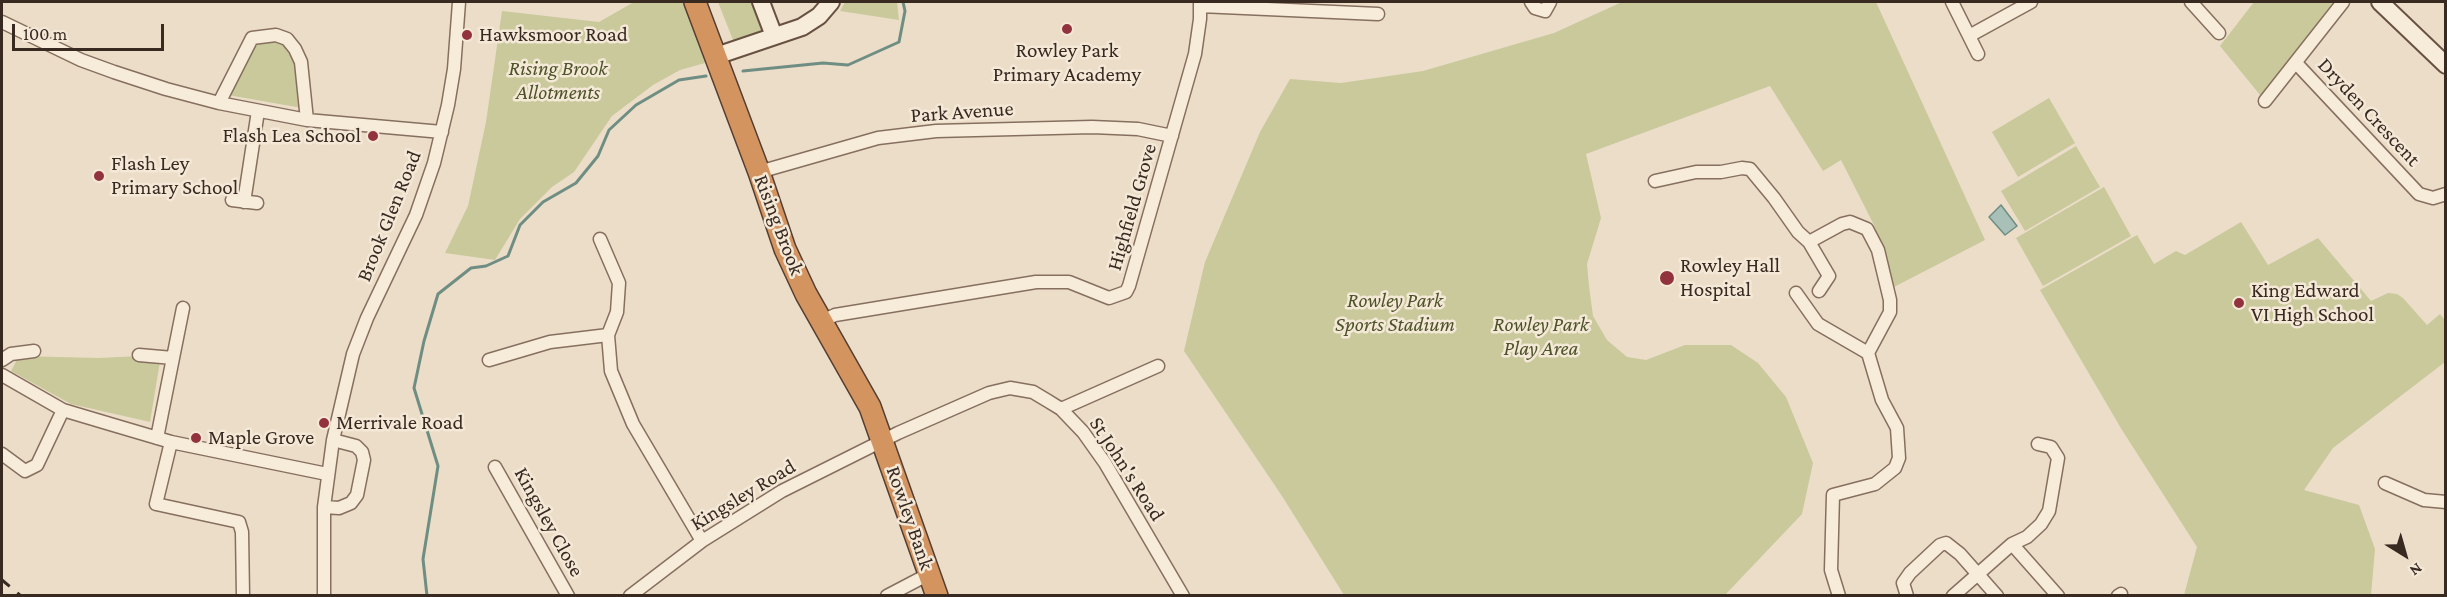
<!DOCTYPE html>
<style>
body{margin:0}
#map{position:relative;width:2447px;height:597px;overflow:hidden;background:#ecddc8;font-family:"Crimson Pro",serif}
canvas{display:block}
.frame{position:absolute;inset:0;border:3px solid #382921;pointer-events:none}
.north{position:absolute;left:2375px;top:525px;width:60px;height:60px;-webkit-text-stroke:4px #f4e8d7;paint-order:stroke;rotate:143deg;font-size:16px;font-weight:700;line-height:24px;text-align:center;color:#382921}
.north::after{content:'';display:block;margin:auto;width:21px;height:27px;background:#382921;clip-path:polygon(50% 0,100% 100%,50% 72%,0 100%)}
.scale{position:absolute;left:12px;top:24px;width:152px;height:27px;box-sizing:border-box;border:3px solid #382921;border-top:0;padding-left:8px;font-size:18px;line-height:21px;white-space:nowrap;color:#382921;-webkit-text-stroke:4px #f4e8d7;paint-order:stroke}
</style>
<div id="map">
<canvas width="2447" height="597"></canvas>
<div class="frame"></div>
<div class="north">N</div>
<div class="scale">100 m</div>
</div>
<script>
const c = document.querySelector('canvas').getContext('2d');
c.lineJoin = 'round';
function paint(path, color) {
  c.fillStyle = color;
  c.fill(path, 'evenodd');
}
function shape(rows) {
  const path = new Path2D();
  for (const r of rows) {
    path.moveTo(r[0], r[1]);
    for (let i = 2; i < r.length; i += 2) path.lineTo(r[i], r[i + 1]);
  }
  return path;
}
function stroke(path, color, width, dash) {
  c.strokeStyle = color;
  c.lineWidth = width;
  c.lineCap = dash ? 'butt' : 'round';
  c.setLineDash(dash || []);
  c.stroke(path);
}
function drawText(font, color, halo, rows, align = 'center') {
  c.font = font + ' "Crimson Pro",serif';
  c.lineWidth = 5;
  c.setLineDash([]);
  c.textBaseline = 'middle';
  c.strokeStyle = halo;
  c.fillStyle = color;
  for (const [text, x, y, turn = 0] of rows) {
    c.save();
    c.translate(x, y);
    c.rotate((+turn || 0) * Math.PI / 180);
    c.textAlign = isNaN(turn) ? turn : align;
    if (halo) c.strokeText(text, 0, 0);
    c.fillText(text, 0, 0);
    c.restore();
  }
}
paint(shape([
 [634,2,684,2,705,63,680,70,653,85,612,116,574,172,552,187,520,219,495,260,445,253,468,206,486,122,502,11,599,22],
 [718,2,755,2,765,34,735,45],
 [845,2,897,2,899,20,840,11],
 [1622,2,1876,2,1985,240,1892,288,1874,225,1841,160,1823,171,1770,86,1586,154,1601,218,1587,264,1589,286,1593,316,1607,340,1627,357,1646,360,1685,345,1731,345,1758,363,1786,397,1813,463,1802,514,1725,595,1344,595,1282,496,1184,351,1205,262,1260,132,1290,79,1341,83,1423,71,1554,33],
 [2254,2,2335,2,2265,101,2220,46],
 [275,37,289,44,298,62,302,108,228,95,247,51,260,39],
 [2049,98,2075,143,2018,177,1992,132],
 [2076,146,2100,187,2025,231,2001,191],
 [2104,187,2131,236,2043,286,2016,238],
 [2241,222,2268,265,2318,238,2371,301,2388,293,2397,294,2403,298,2427,325,2440,314,2445,320,2445,362,2333,448,2304,490,2359,505,2375,549,2371,595,2184,595,2197,547,2122,430,2040,290,2137,235,2154,264,2176,251,2185,255],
 [161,355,150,422,71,404,11,371,19,356,99,358]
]), '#c9c99c');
const water = shape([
 [2001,205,2017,226,2005,235,1989,217,2001,205]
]);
paint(water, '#a8c0b7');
stroke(water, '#6f8e83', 1.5);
stroke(shape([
 [743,71,823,63,848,65,899,42,905,11,903,2],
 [427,596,423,559,438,466,414,388,424,341,438,294,471,268,486,266,508,256,520,225,543,202,576,183,598,156,609,130,636,105,679,80,706,76]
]), '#6f8e83', 3);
const street = shape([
 [1531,2,1535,8,1545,11,1550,2],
 [1952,2,1978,54],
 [2191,2,2219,33],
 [1200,6,1378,14],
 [2,22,81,60,114,72,166,89,219,103,307,120,442,132],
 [1969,36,2031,2],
 [2296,63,2419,194,2433,198,2446,194],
 [2265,101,2343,2],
 [219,103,252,38,276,35,287,39,295,49,301,62,307,120],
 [759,172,878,138,936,131,1092,127,1138,129,1172,136],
 [1655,181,1696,172,1721,172,1742,168,1750,169,1774,198,1798,232,1809,242],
 [232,200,257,203],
 [244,202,258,111],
 [600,239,619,283,617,312,608,335,611,371,633,424,702,541],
 [1819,291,1829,276,1809,242,1842,224,1850,222,1867,229,1878,250,1890,300,1890,312,1868,353,1882,400,1897,428,1899,458,1895,468,1875,484,1833,495,1831,570,1839,596],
 [1796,293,1818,324,1868,353],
 [822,321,835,315,1036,282,1069,282,1109,298,1126,292,1129,286,1195,54,1200,19,1200,2],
 [139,355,173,358],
 [2,360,11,354,34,351],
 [489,360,550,342,608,335],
 [2,375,63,410,110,424,171,442,327,474],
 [1061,409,1158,366],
 [157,438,183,308],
 [171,442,156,504,239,522,242,532,243,596],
 [2,454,25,471,37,465,63,410],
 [495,467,568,596],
 [2385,483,2424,500,2446,502],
 [324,507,339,508,351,503,357,495,364,460,362,452,356,446,333,440],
 [2012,544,2058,596],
 [324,596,324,507,333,440,353,354,367,318,416,215,434,163,448,105,454,69,459,2],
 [630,596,702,541,782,491,898,433,989,393,1010,388,1033,392,1048,401,1061,409,1083,432,1105,463,1183,596],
 [887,596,929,574],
 [1907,596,1903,583,1910,573,1940,545,1946,543,1960,554,1997,596],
 [1953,596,2012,544,2027,537,2041,524,2049,511,2058,458,2051,447,2038,444],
 [2118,596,2121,594]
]);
const secondary = shape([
 [761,2,774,36],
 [2380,2,2446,65],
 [716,56,802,27,819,16,831,2]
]);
const highway = shape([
 [695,2,759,172,785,249,806,294,870,407,937,596]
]);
stroke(street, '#866f5e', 15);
stroke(secondary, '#685141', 20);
stroke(highway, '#553e32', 24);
stroke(street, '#f7ebda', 12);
stroke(secondary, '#f7ebda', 16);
stroke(highway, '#d4945f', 21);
stroke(shape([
 [2,580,21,596],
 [2,595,3,596]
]), '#382921', 3, [10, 10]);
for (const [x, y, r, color] of [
 [1067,29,6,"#91323d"],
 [467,35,6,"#91323d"],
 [373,136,6,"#91323d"],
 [99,176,6,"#91323d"],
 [1667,278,8,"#91323d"],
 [2239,303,6,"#91323d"],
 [324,423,6,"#91323d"],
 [196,438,6,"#91323d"]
]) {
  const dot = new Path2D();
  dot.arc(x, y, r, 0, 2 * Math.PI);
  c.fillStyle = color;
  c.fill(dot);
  stroke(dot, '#f4e8d7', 2);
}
drawText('21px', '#382921', '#f4e8d7', [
 ["Hawksmoor Road",479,35],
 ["Rowley Park",1067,51,"center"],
 ["Primary Academy",1067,75,"center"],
 ["Flash Lea School",361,136,"right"],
 ["Flash Ley",111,164],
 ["Primary School",111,188],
 ["Rowley Hall",1680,266],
 ["Hospital",1680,290],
 ["King Edward",2251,291],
 ["VI High School",2251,315],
 ["Merrivale Road",336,423],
 ["Maple Grove",208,438]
], 'left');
drawText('italic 21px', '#4d5329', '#f4e8d7', [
 ["Rising Brook",558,69],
 ["Allotments",558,93],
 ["Rowley Park",1395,301],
 ["Sports Stadium",1395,325],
 ["Rowley Park",1541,325],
 ["Play Area",1541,349]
]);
drawText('21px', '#382921', '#f4e8d7', [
 ["Park Avenue",962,112,-4],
 ["Dryden Crescent",2369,112,47],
 ["Highfield Grove",1132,207,-74],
 ["Brook Glen Road",389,216,-68],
 ["Rising Brook",779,225,69],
 ["St John's Road",1127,469,57],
 ["Kingsley Road",743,495,-31],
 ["Rowley Bank",910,518,71],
 ["Kingsley Close",549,522,61]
]);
</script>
